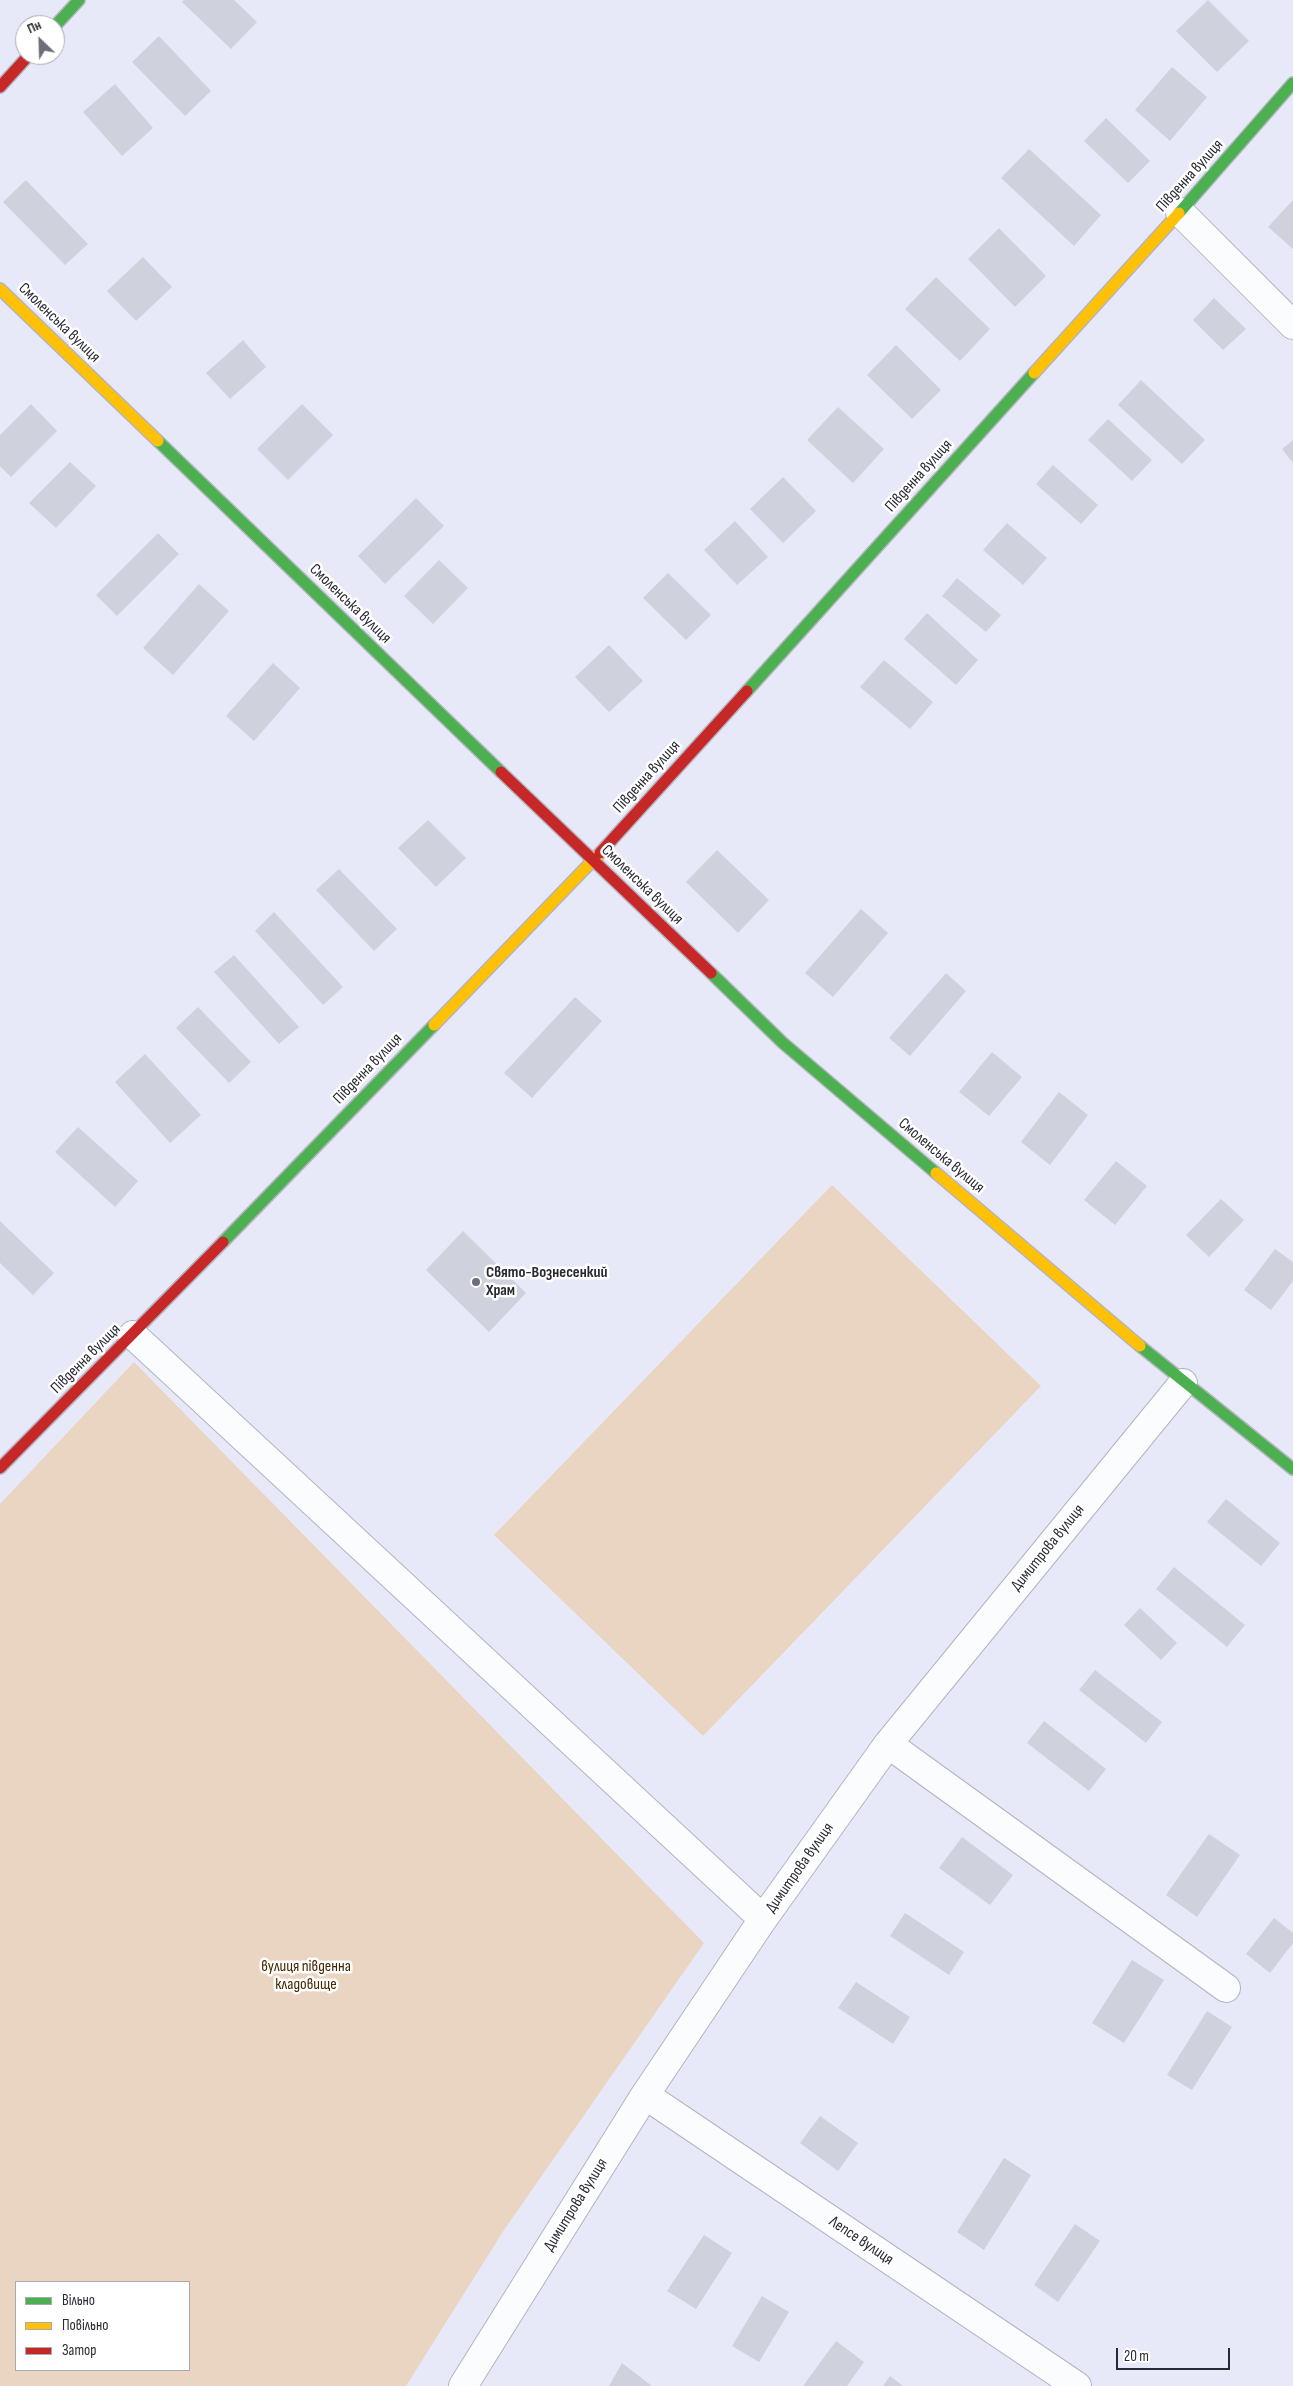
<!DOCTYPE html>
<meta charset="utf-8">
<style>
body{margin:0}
#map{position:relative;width:1293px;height:2386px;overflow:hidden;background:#e7e9f8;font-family:"Sofia Sans Condensed",sans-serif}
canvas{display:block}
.legend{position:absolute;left:15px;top:2281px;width:175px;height:90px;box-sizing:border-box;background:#fff;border:1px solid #a9aaae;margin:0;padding:6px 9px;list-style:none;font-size:15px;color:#292a34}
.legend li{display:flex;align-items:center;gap:10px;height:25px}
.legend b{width:25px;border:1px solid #a9aaae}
.north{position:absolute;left:15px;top:15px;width:50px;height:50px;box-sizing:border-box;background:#fff;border:1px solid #a9aaae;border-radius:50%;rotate:336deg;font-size:14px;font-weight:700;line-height:20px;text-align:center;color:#292a34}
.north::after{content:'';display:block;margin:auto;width:18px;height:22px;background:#6c6d79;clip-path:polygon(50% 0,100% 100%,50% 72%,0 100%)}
.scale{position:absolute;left:1116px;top:2348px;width:114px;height:22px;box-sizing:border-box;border:2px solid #292a34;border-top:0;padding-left:6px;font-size:15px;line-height:18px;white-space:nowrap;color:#292a34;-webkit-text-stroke:4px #fff;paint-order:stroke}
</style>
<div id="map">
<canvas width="1293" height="2386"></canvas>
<ul class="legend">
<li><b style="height:6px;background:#4caf50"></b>Вільно</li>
<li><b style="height:6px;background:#ffc107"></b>Повільно</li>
<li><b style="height:6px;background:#c62828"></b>Затор</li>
</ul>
<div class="north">Пн</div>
<div class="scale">20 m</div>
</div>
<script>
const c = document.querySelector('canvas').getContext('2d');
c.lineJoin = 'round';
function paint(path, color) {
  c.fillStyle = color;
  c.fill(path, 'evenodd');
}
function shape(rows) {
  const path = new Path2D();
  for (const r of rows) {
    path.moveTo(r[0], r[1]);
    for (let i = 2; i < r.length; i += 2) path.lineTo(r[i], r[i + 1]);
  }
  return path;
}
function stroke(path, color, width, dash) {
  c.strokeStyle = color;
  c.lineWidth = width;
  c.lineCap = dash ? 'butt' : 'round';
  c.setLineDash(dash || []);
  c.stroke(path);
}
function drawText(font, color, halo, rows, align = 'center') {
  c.font = font + ' "Sofia Sans Condensed",sans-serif';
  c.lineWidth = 5;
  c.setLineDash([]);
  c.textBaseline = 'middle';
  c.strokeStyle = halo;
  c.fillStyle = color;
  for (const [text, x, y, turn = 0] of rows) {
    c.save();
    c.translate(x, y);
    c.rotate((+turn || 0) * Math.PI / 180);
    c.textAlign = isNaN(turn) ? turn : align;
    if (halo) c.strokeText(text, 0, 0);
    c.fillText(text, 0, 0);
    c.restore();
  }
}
paint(shape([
 [832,1185,1041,1386,703,1736,494,1535],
 [134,1362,704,1943,504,2230,406,2386,0,2386,0,1504],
 [16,2282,189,2282,189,2370,16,2370]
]), '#ead5c3');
paint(shape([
 [184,0,234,0,257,22,231,49,182,2],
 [1208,0,1249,41,1217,72,1176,31],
 [159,36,211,91,185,116,132,62],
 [1172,67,1207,97,1170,141,1135,110],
 [115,84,153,128,122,156,83,112],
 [1106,118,1150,161,1128,183,1084,141],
 [1029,149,1101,215,1074,246,1001,178],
 [26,180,88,244,65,265,3,202],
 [1293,200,1293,249,1268,227],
 [999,228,1046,276,1015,307,968,259],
 [143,257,172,287,136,321,107,291],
 [936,277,990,329,960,361,905,309],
 [1214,298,1246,329,1223,350,1193,320],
 [243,340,266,367,230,399,206,373],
 [896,345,941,390,912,419,867,375],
 [1141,380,1205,440,1182,464,1118,405],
 [31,404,57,431,11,477,0,466,0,435],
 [302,404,333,435,288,480,257,449],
 [838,407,884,449,853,483,807,440],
 [1108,419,1152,460,1132,481,1088,440],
 [1293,440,1293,463,1282,449],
 [70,462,96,486,56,528,29,503],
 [1053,465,1098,505,1081,524,1036,484],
 [783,477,816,511,783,543,750,509],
 [416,498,444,526,385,584,358,556],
 [735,521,768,557,737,585,704,550],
 [1007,523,1047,558,1023,585,983,550],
 [158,533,179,554,117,616,96,595],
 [439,560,468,588,433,624,404,596],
 [668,573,711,615,686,640,643,598],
 [957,578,1001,615,986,632,942,596],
 [199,584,229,611,173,675,143,648],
 [927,613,978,660,956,685,904,639],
 [609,645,643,681,609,712,575,677],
 [884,660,933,702,910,729,860,687],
 [273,663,300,688,254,741,226,716],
 [428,820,466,858,436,887,398,848],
 [717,850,769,900,738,933,686,882],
 [339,869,397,929,374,951,316,890],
 [861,909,888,933,833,997,805,973],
 [274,912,343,987,323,1005,255,931],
 [234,955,299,1027,279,1044,214,972],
 [946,973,966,991,910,1056,889,1038],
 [575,997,602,1021,532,1098,504,1073],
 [198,1007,251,1062,229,1083,176,1028],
 [992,1052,1022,1077,989,1116,959,1092],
 [145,1054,201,1115,170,1143,115,1082],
 [1059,1092,1088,1115,1050,1165,1021,1142],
 [78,1127,138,1181,115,1207,55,1152],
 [1116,1161,1147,1186,1115,1225,1084,1200],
 [1221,1199,1244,1220,1209,1257,1186,1235],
 [0,1221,54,1273,33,1295,0,1263],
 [463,1231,526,1293,489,1332,426,1270],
 [1275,1249,1293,1262,1293,1281,1271,1310,1244,1290],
 [1226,1499,1280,1543,1261,1566,1207,1522],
 [1174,1567,1245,1625,1227,1647,1156,1589],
 [1140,1608,1177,1643,1161,1660,1124,1625],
 [1095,1670,1162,1722,1146,1743,1079,1690],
 [1044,1721,1106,1769,1089,1791,1027,1743],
 [1209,1834,1240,1855,1197,1917,1166,1895],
 [962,1837,1013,1875,990,1905,939,1868],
 [905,1913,964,1952,949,1975,890,1936],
 [1274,1918,1293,1933,1293,1943,1270,1973,1246,1954],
 [1132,1960,1164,1980,1124,2043,1092,2023],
 [856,1982,910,2017,893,2044,838,2008],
 [1207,2011,1232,2027,1192,2090,1167,2075],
 [820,2116,858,2143,838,2171,800,2143],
 [1004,2158,1031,2175,984,2250,957,2232],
 [1075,2224,1100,2241,1058,2302,1034,2285],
 [704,2235,732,2253,696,2309,667,2291],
 [762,2296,789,2312,759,2362,732,2346],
 [836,2341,864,2362,847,2386,803,2386],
 [622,2363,652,2386,609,2386],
 [890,2376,903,2386,883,2386]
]), '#cfd1dd');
const street = shape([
 [1180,212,1293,325],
 [133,1335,763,1919],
 [888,1744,1226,1988],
 [645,2095,1077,2386],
 [463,2386,645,2095,763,1919,888,1744,1183,1383]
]);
const fast = shape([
 [55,26,79,0],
 [1179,213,1293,83],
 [158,441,501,772],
 [747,691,1034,373],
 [711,973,783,1043,936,1173],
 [223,1242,434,1025],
 [1140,1346,1293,1469]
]);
const slow = shape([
 [0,289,158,441],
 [1034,373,1179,213],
 [434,1025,600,853],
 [936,1173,1140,1346]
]);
const jam = shape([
 [0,87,29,55],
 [501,772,711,973],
 [600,853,747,691],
 [0,1468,223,1242]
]);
stroke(street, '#b3b4c0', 30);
stroke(fast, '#b3b4c0', 14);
stroke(slow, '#b3b4c0', 14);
stroke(jam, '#b3b4c0', 14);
stroke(street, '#fbfcfe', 28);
stroke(fast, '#4caf50', 11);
stroke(slow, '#ffc107', 11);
stroke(jam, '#c62828', 11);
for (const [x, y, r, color] of [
 [476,1282,5,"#6c6d79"]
]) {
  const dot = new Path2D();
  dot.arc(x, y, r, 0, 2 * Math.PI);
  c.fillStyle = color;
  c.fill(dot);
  stroke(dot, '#fff', 2);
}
drawText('16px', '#292a34', '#fff', [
 ["Південна вулиця",1190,176,-48],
 ["Смоленська вулиця",59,323,44],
 ["Південна вулиця",919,476,-48],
 ["Смоленська вулиця",350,604,44],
 ["Південна вулиця",647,777,-48],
 ["Смоленська вулиця",642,885,44],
 ["Південна вулиця",368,1069,-46],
 ["Смоленська вулиця",941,1156,40],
 ["Південна вулиця",86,1359,-45],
 ["Димитрова вулиця",1048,1548,-51],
 ["Димитрова вулиця",800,1868,-55],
 ["Димитрова вулиця",576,2205,-58],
 ["Лепсе вулиця",861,2241,34]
]);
drawText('bold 16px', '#292a34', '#fff', [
 ["Свято-Вознесенкий",486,1273],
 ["Храм",486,1291]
], 'left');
drawText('16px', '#432700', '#fff', [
 ["вулиця південна",306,1967],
 ["кладовище",306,1985]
]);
</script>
